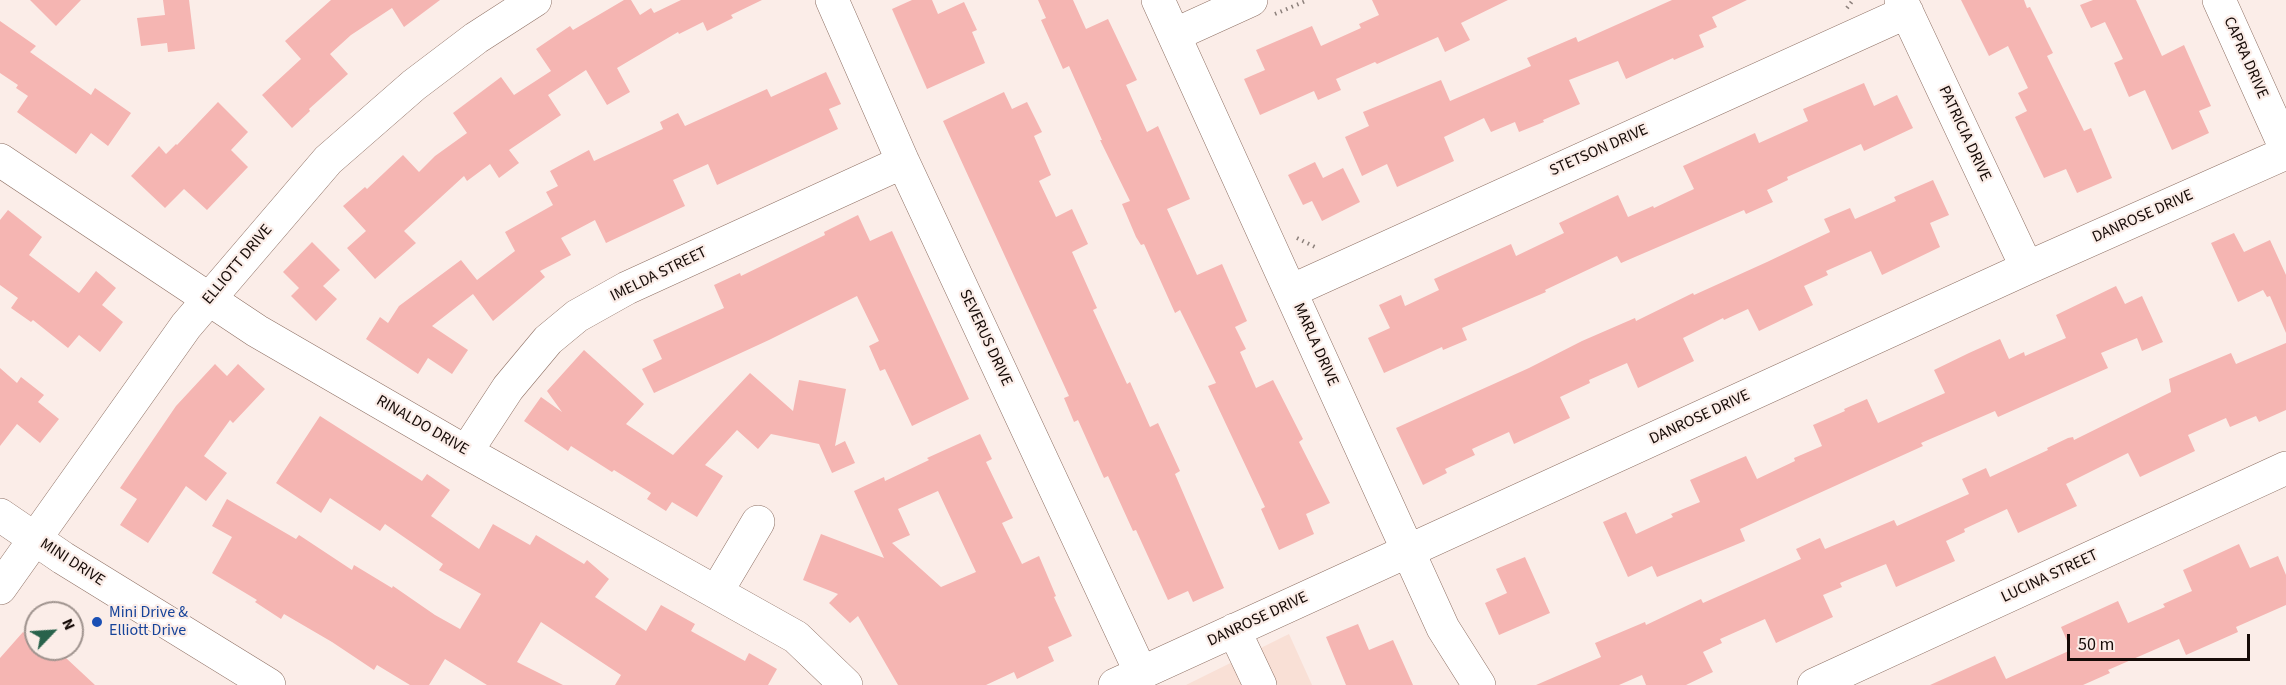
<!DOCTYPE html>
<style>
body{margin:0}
#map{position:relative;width:2286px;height:685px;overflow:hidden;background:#fbede8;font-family:"Source Sans 3",sans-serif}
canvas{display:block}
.north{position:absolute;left:24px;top:601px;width:60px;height:60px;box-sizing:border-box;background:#fbede8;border:2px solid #9f938e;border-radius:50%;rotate:65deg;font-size:16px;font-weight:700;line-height:24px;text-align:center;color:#160b07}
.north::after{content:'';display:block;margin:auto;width:21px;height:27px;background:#28624b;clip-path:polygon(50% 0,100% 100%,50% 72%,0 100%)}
.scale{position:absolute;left:2067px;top:634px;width:183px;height:27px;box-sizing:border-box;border:3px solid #160b07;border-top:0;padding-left:8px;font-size:18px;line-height:21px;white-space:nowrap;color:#160b07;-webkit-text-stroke:4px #fbede8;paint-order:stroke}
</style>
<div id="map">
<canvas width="2286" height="685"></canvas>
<div class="north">N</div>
<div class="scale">50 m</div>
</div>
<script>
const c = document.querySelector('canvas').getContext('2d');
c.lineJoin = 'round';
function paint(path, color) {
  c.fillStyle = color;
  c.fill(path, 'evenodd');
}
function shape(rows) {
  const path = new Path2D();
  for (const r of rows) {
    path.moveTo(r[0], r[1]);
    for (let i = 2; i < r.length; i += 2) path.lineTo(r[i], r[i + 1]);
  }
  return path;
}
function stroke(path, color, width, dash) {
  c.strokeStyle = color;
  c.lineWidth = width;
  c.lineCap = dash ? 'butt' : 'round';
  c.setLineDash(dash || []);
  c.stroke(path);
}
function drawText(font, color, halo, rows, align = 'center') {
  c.font = font + ' "Source Sans 3",sans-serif';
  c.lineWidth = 4.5;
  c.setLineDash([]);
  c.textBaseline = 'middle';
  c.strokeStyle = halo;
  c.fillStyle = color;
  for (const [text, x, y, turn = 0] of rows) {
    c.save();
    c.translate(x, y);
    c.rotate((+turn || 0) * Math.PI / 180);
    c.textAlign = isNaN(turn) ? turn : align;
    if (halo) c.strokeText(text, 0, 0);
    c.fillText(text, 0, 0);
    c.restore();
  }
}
paint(shape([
 [1289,634,1312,685,1186,685]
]), '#f9e0d6');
paint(shape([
 [30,0,81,0,56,26],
 [163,0,189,0,195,49,168,52,167,43,141,46,137,18,165,15],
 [331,0,440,0,404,27,392,8,351,35,330,54,348,74,309,109,310,111,292,128,262,95,301,59,285,41],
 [624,0,631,0,640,15,651,8,654,13,681,0,762,0,731,15,733,18,707,31,703,22,679,34,678,32,617,68,630,92,607,105,586,70,548,95,561,115,509,150,519,163,499,178,490,164,467,181,464,176,404,231,416,243,375,279,347,248,366,231,343,206,365,187,367,189,403,155,419,172,435,156,467,133,453,113,501,77,514,95,551,71,536,49,570,26,573,30],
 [912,0,932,0,938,14,964,2,977,30,972,32,985,63,927,89,892,9],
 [1038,0,1073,0,1086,29,1108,19,1137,80,1126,85,1147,132,1158,126,1190,199,1167,209,1197,275,1222,264,1247,321,1235,327,1246,349,1240,352,1256,388,1273,380,1303,439,1299,442,1330,503,1306,514,1314,534,1279,550,1261,509,1265,507,1208,386,1216,383,1180,310,1175,313,1144,244,1141,245,1136,237,1122,204,1130,201,1100,140,1102,140,1069,66,1063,69,1041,20,1046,18],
 [1372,0,1508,0,1461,23,1470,40,1445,52,1438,37,1377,64,1375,62,1336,79,1341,90,1318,100,1314,91,1260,115,1244,79,1265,70,1256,50,1312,26,1321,46,1361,28,1359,24,1379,15],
 [1672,0,1747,0,1712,17,1717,27,1699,35,1704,47,1674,60,1673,58,1626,79,1618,61,1569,80,1580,104,1543,120,1544,122,1519,132,1515,122,1491,132,1484,118,1444,137,1454,161,1397,187,1387,164,1362,176,1345,137,1369,126,1363,112,1441,80,1450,101,1531,66,1527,58,1576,37,1578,42],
 [1961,0,2024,0,2027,8,2030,7,2053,53,2047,56,2084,131,2091,128,2112,178,2077,193,2066,169,2044,178,2015,117,2027,111,2018,93,2028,88,2008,46,1989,56],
 [2093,0,2136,0,2162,56,2184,45,2211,106,2199,111,2209,133,2172,150,2145,90,2129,97,2114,63,2123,59,2105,22,2091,28,2080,5],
 [0,21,36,46,30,52,91,95,95,88,131,113,108,146,91,133,76,154,17,112,28,96,16,88,18,85,0,73],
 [826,72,841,104,829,109,838,129,717,185,708,164,673,180,685,206,606,243,595,220,561,238,571,255,540,271,545,277,493,321,473,294,432,326,468,350,452,374,428,358,418,374,366,339,380,317,388,323,399,306,461,260,477,280,515,251,505,232,553,205,546,192,558,186,550,171,589,150,594,161,663,129,660,122,678,113,685,126,767,89,771,97],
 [1864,83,1874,106,1897,95,1913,128,1864,151,1861,144,1787,177,1788,180,1767,190,1773,202,1746,214,1744,210,1621,263,1617,256,1545,290,1546,292,1462,328,1467,340,1443,350,1442,347,1384,373,1368,338,1390,328,1379,305,1401,295,1405,306,1439,290,1434,279,1511,244,1516,256,1564,233,1559,223,1618,195,1628,217,1653,206,1654,208,1694,189,1683,166,1755,133,1759,143,1808,121,1803,109],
 [1004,92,1012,109,1027,102,1042,132,1034,136,1051,175,1039,181,1056,217,1072,209,1088,244,1072,252,1097,308,1093,310,1127,384,1130,382,1150,427,1158,423,1180,471,1175,474,1224,588,1193,602,1188,591,1168,600,1136,530,1133,531,1108,476,1104,478,1078,420,1074,422,1064,398,1069,396,943,121],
 [218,102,248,132,231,150,248,167,207,210,184,189,165,208,131,176,159,146,166,154,176,144,177,145],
 [1315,162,1323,178,1343,168,1360,202,1322,221,1312,201,1303,205,1288,175],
 [1933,180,1949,215,1930,223,1940,247,1882,275,1871,251,1826,271,1828,275,1804,286,1813,305,1759,331,1748,309,1724,320,1723,318,1683,338,1694,361,1638,388,1627,363,1589,380,1590,383,1560,397,1570,418,1514,444,1509,432,1472,449,1475,455,1445,469,1447,473,1423,485,1396,428,1529,368,1582,341,1635,318,1636,321,1693,293,1694,295,1767,262,1830,232,1824,219,1850,208,1855,219,1896,201,1894,197],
 [8,210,42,237,29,255,79,293,96,271,116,288,102,305,123,322,100,352,79,335,68,348,33,320,31,322,11,308,18,298,0,285,0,220],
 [858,215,870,241,892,231,969,399,912,426,885,369,880,371,869,346,879,341,857,296,769,340,654,393,642,369,662,359,653,340,724,308,714,285,740,273,741,276,825,235,824,232],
 [2234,233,2244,252,2270,240,2286,275,2286,333,2270,296,2267,297,2263,290,2238,302,2211,243],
 [312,242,340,270,323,286,337,299,316,321,291,296,299,288,283,272],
 [2116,286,2125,304,2142,296,2163,342,2142,351,2137,338,2101,353,2108,368,1998,417,1995,411,1921,443,1923,446,1740,529,1745,541,1657,577,1652,566,1628,577,1603,522,1626,512,1636,534,1673,517,1671,514,1700,502,1690,480,1746,456,1757,479,1795,461,1794,458,1822,446,1813,425,1845,411,1844,409,1867,399,1878,423,1945,393,1934,370,1969,353,2000,339,2009,359,2024,352,2025,356,2066,338,2056,315],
 [2286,343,2286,410,2259,422,2256,416,2230,427,2226,418,2188,435,2195,451,2140,477,2128,453,2066,484,2077,506,2018,533,2007,509,1964,529,1965,532,1946,541,1955,561,1896,587,1886,564,1840,583,1842,587,1823,595,1833,617,1776,643,1765,619,1720,639,1722,643,1703,652,1713,672,1686,685,1646,685,1642,675,1619,685,1536,685,1601,657,1595,643,1645,622,1646,625,1701,599,1703,603,1801,559,1796,549,1820,538,1825,549,1894,520,1897,526,1969,494,1962,479,1986,468,1990,477,2048,450,2047,448,2068,438,2073,437,2074,440,2171,392,2169,379,2231,353,2236,364],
 [584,350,644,404,626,424,673,455,750,373,793,411,799,380,846,389,835,446,845,441,855,463,832,473,819,444,771,434,758,449,737,430,705,465,723,476,697,517,672,502,666,511,647,499,651,493,614,470,612,472,571,446,568,451,524,421,541,397,562,412,547,391],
 [215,364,227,376,238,364,265,389,233,423,230,420,204,456,227,473,206,501,186,486,148,543,120,525,137,499,120,488,176,406],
 [0,368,17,383,21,377,44,395,38,402,59,419,40,443,17,424,0,446],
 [320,416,422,481,427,474,450,490,431,516,479,549,493,524,530,545,536,535,584,564,587,560,609,579,595,597,646,631,661,605,695,624,691,631,745,661,749,653,777,669,768,685,615,685,621,675,541,622,517,662,563,685,487,685,445,659,429,685,410,685,377,665,374,670,332,642,284,614,281,619,255,602,257,600,212,573,232,537,212,526,227,499,296,539,299,535,352,570,354,565,392,588,393,586,435,615,460,629,481,594,439,570,443,564,385,524,380,531,330,498,321,513,276,483],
 [980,434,992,459,986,462,1013,518,1002,523,1022,564,1039,556,1056,596,1054,597,1072,636,1048,647,1054,661,1017,679,1014,672,986,685,898,685,858,616,850,623,829,603,838,594,803,580,821,534,884,558,854,491,884,477,885,481,929,460,927,458],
 [938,491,976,572,941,587,892,543,910,535,898,509],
 [2239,544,2250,568,2278,556,2286,575,2286,605,2236,627,2238,632,2186,655,2179,639,2108,670,2110,673,2083,685,1930,685,1995,656,2006,679,2071,650,2061,627,2118,601,2128,623,2165,607,2163,604,2192,591,2183,570],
 [1525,557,1550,613,1499,635,1485,603,1507,593,1496,569],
 [1358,624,1369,650,1393,640,1413,685,1346,685,1326,637],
 [23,632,36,644,36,649,74,649,66,658,95,685,0,685,0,658]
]), '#f5b5b2');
const minor = shape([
 [832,0,903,162,1141,673],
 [1158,0,1443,628,1479,685],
 [1901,0,2027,268],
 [2219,0,2286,149],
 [1174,35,1251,0],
 [0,160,257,331,466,452,796,637,846,685],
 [1291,291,1907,12],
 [466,452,508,388,548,340,577,316,627,288,903,162],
 [0,515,63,558,269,685],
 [0,588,186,326,328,160,414,85,476,38,535,0],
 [717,591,758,522],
 [1234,630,1260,685],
 [1115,685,2027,268,2286,153],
 [1814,685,2286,468]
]);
stroke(minor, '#8e7064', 34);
stroke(shape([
 [1847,8,1853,0],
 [1275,14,1308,0],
 [1297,238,1317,248]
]), '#8d817c', 4, [1.5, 4.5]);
stroke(minor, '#fff', 33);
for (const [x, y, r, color] of [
 [97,622,6,"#1a4fb4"]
]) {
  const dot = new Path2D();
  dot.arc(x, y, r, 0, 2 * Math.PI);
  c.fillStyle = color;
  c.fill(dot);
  stroke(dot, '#fbede8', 2);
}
drawText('16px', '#160b07', '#fbede8', [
 ["CAPRA DRIVE",2245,58,66],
 ["PATRICIA DRIVE",1964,134,65],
 ["STETSON DRIVE",1599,151,-24],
 ["DANROSE DRIVE",2143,217,-24],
 ["ELLIOTT DRIVE",238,265,-50],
 ["IMELDA STREET",659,275,-26],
 ["SEVERUS DRIVE",985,338,65],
 ["MARLA DRIVE",1315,345,66],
 ["DANROSE DRIVE",1700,418,-25],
 ["RINALDO DRIVE",422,426,30],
 ["MINI DRIVE",72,563,33],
 ["LUCINA STREET",2050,577,-25],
 ["DANROSE DRIVE",1258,620,-25]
]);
drawText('16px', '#164399', '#fbede8', [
 ["Mini Drive &",109,613],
 ["Elliott Drive",109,631]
], 'left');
</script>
